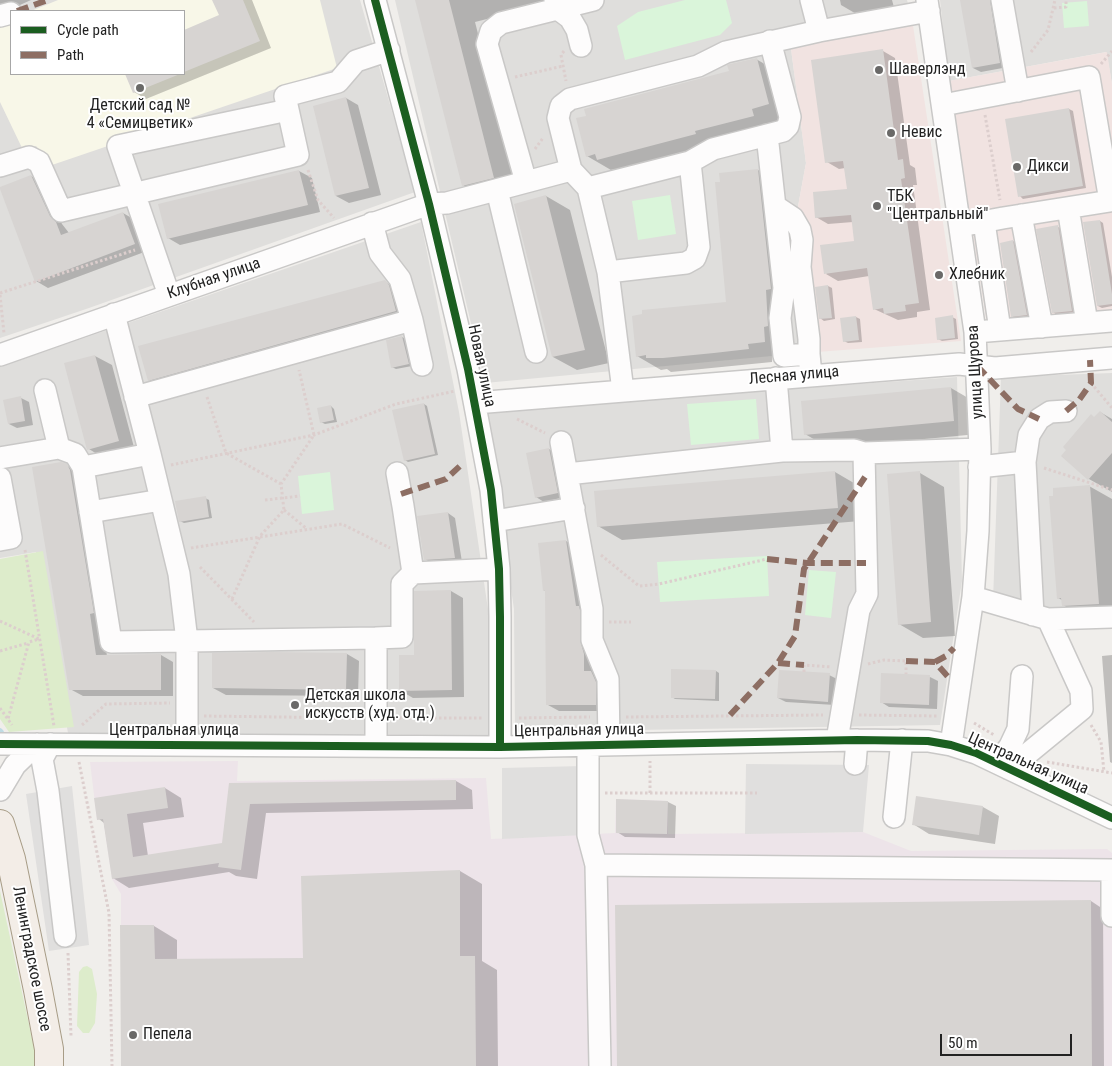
<!DOCTYPE html>
<meta charset="utf-8">
<style>
body{margin:0}
#map{position:relative;width:1112px;height:1066px;overflow:hidden;background:#f0eeeb;font-family:"Roboto Condensed",sans-serif}
canvas{display:block}
.legend{position:absolute;left:10px;top:10px;width:175px;height:65px;box-sizing:border-box;background:#fff;border:1px solid #a7a7a7;margin:0;padding:6px 9px;list-style:none;font-size:15px;color:#222}
.legend li{display:flex;align-items:center;gap:10px;height:25px}
.legend b{width:25px;border:1px solid #a7a7a7}
.scale{position:absolute;left:940px;top:1034px;width:132px;height:22px;box-sizing:border-box;border:2px solid #222;border-top:0;padding-left:6px;font-size:15px;line-height:18px;white-space:nowrap;color:#222;-webkit-text-stroke:4px #fff;paint-order:stroke}
</style>
<div id="map">
<canvas width="1112" height="1066"></canvas>
<ul class="legend">
<li><b style="height:6px;background:#1b5e20"></b>Cycle path</li>
<li><b style="height:6px;background:#8d6e63"></b>Path</li>
</ul>
<div class="scale">50 m</div>
</div>
<script>
const c = document.querySelector('canvas').getContext('2d');
c.lineJoin = 'round';
function paint(path, color) {
  c.fillStyle = color;
  c.fill(path, 'evenodd');
}
function shape(rows) {
  const path = new Path2D();
  for (const r of rows) {
    path.moveTo(r[0], r[1]);
    for (let i = 2; i < r.length; i += 2) path.lineTo(r[i], r[i + 1]);
  }
  return path;
}
function stroke(path, color, width, dash) {
  c.strokeStyle = color;
  c.lineWidth = width;
  c.lineCap = dash ? 'butt' : 'round';
  c.setLineDash(dash || []);
  c.stroke(path);
}
function drawText(font, color, halo, rows, align = 'center') {
  c.font = font + ' "Roboto Condensed",sans-serif';
  c.lineWidth = 4;
  c.setLineDash([]);
  c.textBaseline = 'middle';
  c.strokeStyle = halo;
  c.fillStyle = color;
  for (const [text, x, y, turn = 0] of rows) {
    c.save();
    c.translate(x, y);
    c.rotate((+turn || 0) * Math.PI / 180);
    c.textAlign = isNaN(turn) ? turn : align;
    if (halo) c.strokeText(text, 0, 0);
    c.fillText(text, 0, 0);
    c.restore();
  }
}
paint(shape([
 [0,0,360,0,415,192,89,308,0,338],
 [11,11,184,11,184,74,11,74],
 [395,0,907,0,912,19,790,41,806,163,792,239,804,353,485,383],
 [940,0,1112,0,1112,84,1106,52,949,81],
 [421,222,459,412,490,623,488,735,68,733,36,552,0,558,0,367],
 [1112,373,1112,610,1053,615,993,601,1001,377],
 [957,377,962,581,940,725,515,732,514,609,485,411]
]), '#dfdedc');
paint(shape([
 [912,19,961,341,804,353,792,239,806,163,790,41],
 [1107,52,1112,84,1112,327,989,338,949,81]
]), '#f1e3e1');
paint(shape([
 [238,761,237,781,486,778,491,839,615,833,616,799,668,801,668,834,863,832,911,851,1107,849,1112,853,1112,1066,121,1066,121,894,112,879,103,819,97,820,90,762]
]), '#ede4e9');
paint(shape([
 [58,0,320,0,337,68,52,165,36,146,23,150,0,102,0,24,11,20,11,74,184,74,184,11,31,11]
]), '#f8f7e8');
paint(shape([
 [43,551,74,727,9,732,0,719,0,559],
 [0,891,35,1052,34,1066,0,1066],
 [87,966,92,969,97,994,95,1023,89,1033,83,1033,77,1026,79,972,83,967]
]), '#ddeccb');
paint(shape([
 [685,0,726,0,732,23,720,35,625,60,617,26,638,12],
 [1087,1,1089,26,1064,28,1062,3],
 [670,195,676,234,638,240,632,201],
 [756,399,759,439,691,445,687,404],
 [330,472,334,510,302,514,298,476],
 [767,556,769,596,660,602,657,562],
 [809,570,836,572,831,618,805,615]
]), '#daf5da');
paint(shape([
 [746,764,869,765,863,832,745,834],
 [583,766,584,835,502,839,502,768],
 [72,786,89,945,49,951,26,794]
]), '#e0dfde');
paint(shape([
 [0,0,31,0,0,14],
 [214,0,252,0,271,48,146,99,134,92,127,74,184,74,184,31,220,16],
 [416,0,563,0,475,22,518,191,487,199,463,185],
 [840,0,892,0,895,11,865,19,841,5],
 [961,0,997,0,1008,67,981,72,973,68],
 [883,51,895,58,910,165,915,168,917,185,913,185,930,310,917,312,917,317,898,320,874,309,869,276,838,281,826,274,856,242,853,222,828,224,816,217,848,190,845,168,839,169,827,162],
 [756,59,780,73,793,118,778,130,622,173,615,169,611,170,587,156,730,72],
 [346,98,358,105,381,195,349,203,336,196],
 [1069,109,1073,111,1086,188,1023,199,1020,196],
 [758,170,782,184,795,302,789,303,789,355,772,357,772,362,671,372,667,369,661,370,637,356,728,303],
 [299,171,312,178,320,212,180,245,168,238,160,205],
 [31,176,43,183,62,224,69,233,123,213,135,220,147,251,48,288,36,281],
 [546,196,570,210,609,363,577,370,553,357],
 [1100,221,1103,223,1112,277,1112,306,1102,308,1098,306],
 [1058,227,1062,229,1075,312,1057,315,1053,312],
 [1013,241,1016,243,1030,317,1015,318,1012,316],
 [385,282,409,296,419,325,173,394,149,380],
 [828,286,832,288,835,319,824,321,820,318],
 [856,317,860,319,862,342,848,343,844,341],
 [952,317,956,319,958,339,942,341,938,339],
 [402,337,406,339,412,366,396,369,392,367],
 [95,356,112,365,135,451,105,459,89,449],
 [951,388,975,402,978,434,829,448,805,434],
 [21,398,29,402,33,425,17,428,9,424],
 [424,404,427,406,438,455,408,462,405,460],
 [331,406,334,409,337,422,325,424,321,422],
 [1100,412,1112,419,1112,492,1089,479,1062,456],
 [549,449,557,454,565,497,544,502,536,497],
 [66,465,79,473,107,656,161,655,173,662,173,696,83,696,70,689],
 [835,472,859,486,861,521,622,540,598,526],
 [920,473,944,487,955,636,923,638,899,624],
 [1089,486,1112,499,1112,624,1096,625,1063,605,1062,600,1058,598],
 [205,498,209,500,212,518,184,523,180,521],
 [448,513,455,518,462,562,433,564,425,559],
 [566,541,577,548,602,679,607,711,559,711,548,705,547,592,544,590,539,544],
 [451,591,463,598,464,697,413,698,401,691,415,656],
 [347,654,359,661,358,696,226,695,213,688],
 [1112,655,1112,763,1110,762,1102,656],
 [716,671,719,673,719,701,675,699,672,697],
 [829,675,837,679,835,705,786,702,778,698],
 [882,675,930,677,938,681,937,709,889,707,881,702],
 [456,781,472,790,473,809,266,813,257,879,236,876,229,872,129,888,113,878,104,823,99,819,165,788,181,798,184,817,143,823,148,856,223,844,230,785],
 [668,802,676,806,675,838,625,837,617,832],
 [983,807,999,816,995,844,929,834,913,824],
 [460,871,482,884,482,961,497,970,498,1066,122,1066,121,927,154,926,177,940,177,960,304,959],
 [1091,901,1103,909,1104,1066,618,1066]
]), '#0003');
stroke(shape([
 [0,731,1,732]
]), '#bfdbe3', 5.5);
paint(shape([
 [212,0,243,0,260,41,184,72,184,30,219,15],
 [415,0,449,0,494,178,462,186],
 [960,0,990,0,1000,63,972,68],
 [883,49,898,160,903,159,905,178,901,179,919,303,905,305,906,311,884,314,883,308,873,310,867,268,824,274,820,245,854,241,851,215,815,218,813,192,847,189,843,161,825,163,811,60],
 [757,58,769,104,752,109,754,116,695,131,696,134,597,160,595,154,586,157,576,118,586,116,584,109,729,71,727,65,730,64],
 [125,74,180,74,133,93],
 [346,97,369,188,335,196,313,106],
 [1069,108,1083,186,1018,197,1005,119],
 [758,169,771,289,766,290,768,326,764,327,765,342,748,344,749,349,714,353,663,358,646,358,646,355,636,357,632,316,642,314,642,310,726,302,715,182,720,182,719,173],
 [299,170,308,205,167,239,158,204],
 [31,175,50,216,56,222,61,235,123,212,135,244,35,282,0,189,0,187],
 [546,195,585,350,552,357,514,204],
 [1100,220,1112,294,1112,304,1097,306,1083,222],
 [1058,225,1072,311,1052,313,1036,229],
 [1013,240,1027,315,1011,317,1000,243],
 [385,280,389,285,396,311,148,381,138,346],
 [828,285,832,318,819,319,815,287],
 [953,315,955,338,937,340,935,318],
 [856,316,859,340,843,342,840,318],
 [402,336,409,364,391,368,386,340],
 [95,355,119,441,87,450,64,363],
 [951,387,954,421,804,435,801,401],
 [21,396,25,421,8,424,3,400],
 [424,403,435,454,404,461,392,410],
 [331,405,334,420,320,423,317,408],
 [1100,411,1112,422,1112,453,1088,480,1061,456,1066,450,1063,447,1091,414,1094,417],
 [549,448,558,493,535,498,526,453],
 [61,462,67,464,70,470,94,613,90,614,96,655,161,654,161,690,69,690,32,467],
 [835,471,838,508,597,527,594,491],
 [920,471,931,622,898,625,887,474],
 [1090,485,1099,604,1062,606,1061,598,1057,599,1049,496,1053,496,1053,488],
 [206,496,209,517,179,522,175,501],
 [448,512,455,558,424,560,417,516],
 [566,540,576,606,579,606,580,610,580,640,584,654,584,671,591,671,596,682,596,705,546,705,545,590,543,591,538,543],
 [451,590,452,690,399,691,399,655,414,655,414,591],
 [270,652,347,653,346,690,212,688,212,653],
 [671,669,716,670,715,699,671,698],
 [779,670,830,673,828,702,777,698],
 [881,673,930,675,929,705,880,703],
 [456,780,456,800,250,804,241,870,218,867,219,863,112,879,103,819,97,820,94,798,165,787,168,808,127,814,133,857,222,843,229,783],
 [916,796,983,806,979,835,912,825],
 [616,799,668,801,667,834,616,833],
 [460,870,460,956,475,956,476,1066,121,1066,120,925,154,925,155,959,303,958,301,876],
 [1091,900,1092,1066,617,1066,615,905]
]), '#d7d4d2');
const minor = shape([
 [375,0,429,204,468,369,491,490,499,569,500,617,500,747],
 [555,0,558,9,570,18,577,30,581,46],
 [811,0,819,31,929,11],
 [927,0,975,332,980,449,978,531,973,597,951,745],
 [1002,0,1018,91],
 [0,16,11,13],
 [943,105,1089,77,1110,201,1003,218,960,226],
 [767,135,784,288,780,318,784,356,809,354,811,375],
 [0,166,29,157,39,162,61,211,298,155,285,96,338,82,356,61,389,50],
 [526,182,487,44,491,31,501,23,593,0],
 [588,188,690,162,713,149,783,131,788,126,790,117,770,41],
 [497,190,536,352],
 [775,206,793,218,800,230,802,240,800,267,809,339,809,354],
 [1068,208,1087,323],
 [1021,215,1042,327],
 [984,222,1000,330],
 [372,223,380,253,400,279,412,320],
 [608,272,686,263,695,258,699,247,690,162],
 [169,295,118,146,288,110],
 [975,332,1112,321],
 [0,355,429,204,447,203,571,170],
 [776,378,782,451],
 [45,390,59,448],
 [623,391,608,272,588,188,571,170,558,118,561,106,570,99,698,66,726,52,819,31],
 [135,397,412,320,422,365],
 [475,403,959,364,995,368,1112,358],
 [561,442,592,609,592,640,608,679,609,745],
 [150,454,179,574,187,641,376,638,376,746],
 [0,458,59,448,75,454,83,467,111,642,187,641,187,745],
 [83,467,150,454,114,314],
 [979,467,1025,462],
 [397,473,403,506,413,573],
 [567,474,782,451,854,450,864,453,980,449],
 [0,478,11,538,0,540],
 [90,512,161,500],
 [494,521,574,508],
 [973,597,1048,619,1112,617],
 [1033,615,1025,462,1029,435,1039,419,1050,412,1066,411],
 [376,638,402,637,402,584,413,573,499,569],
 [837,740,859,610,867,594,864,453],
 [0,744,500,747,857,740,928,741,951,745,976,753,1112,818],
 [50,744,42,759,48,791,65,936],
 [588,745,588,835,596,865,600,1066],
 [998,763,1010,746,1018,729,1022,676],
 [855,764,857,740],
 [1009,769,1082,709,1081,691,1048,619],
 [0,790,15,765,37,744],
 [894,817,902,740],
 [596,865,1112,870,1112,916]
]);
const major = shape([
 [0,824,11,859,38,990,49,1049,49,1066]
]);
stroke(minor, '#c9c8c7', 24);
stroke(major, '#a79c86', 30);
stroke(shape([
 [1054,8,1066,7,1066,0],
 [564,51,561,55,566,81],
 [1031,52,1048,30,1055,0],
 [1101,64,1112,51],
 [515,77,563,66],
 [985,115,1000,200],
 [535,149,543,138],
 [308,170,318,200,334,218],
 [0,293,135,250],
 [0,295,4,333],
 [1091,383,1112,408],
 [207,397,226,453,281,484],
 [517,419,545,433],
 [171,465,314,435,396,404,455,391],
 [1044,468,1112,490],
 [265,500,300,496],
 [284,510,307,529],
 [191,548,342,524,390,548],
 [25,550,54,726],
 [601,555,639,586,659,584,767,559],
 [200,567,254,622],
 [232,599,260,536,284,510,281,484,314,435,299,370],
 [0,621,39,639,29,642,8,719],
 [609,622,631,622],
 [0,651,28,643],
 [868,664,884,660,906,661,906,674],
 [804,672,804,665,832,667],
 [0,708,12,725],
 [859,715,938,716],
 [204,716,358,718],
 [626,717,823,715],
 [394,718,483,718],
 [519,718,590,717],
 [974,723,994,735],
 [82,725,106,704,170,703],
 [1091,725,1101,742,1104,772],
 [79,762,109,913,112,1066],
 [1047,762,1112,773],
 [605,793,757,793],
 [650,793,650,761],
 [68,953,71,1036]
]), '#dccecd', 3, [2.5, 2.5]);
stroke(minor, '#fdfcfc', 21);
stroke(major, '#f3ede7', 28);
stroke(shape([
 [17,11,48,0],
 [977,366,1018,409,1039,419],
 [1066,411,1079,400,1091,383,1090,360],
 [401,494,446,479,460,466],
 [767,559,807,563,866,563],
 [906,661,935,662,949,678],
 [935,662,946,656,954,648],
 [778,663,804,665],
 [730,715,778,663,795,636,804,569,865,477]
]), '#8d6e63', 6, [12, 6]);
stroke(shape([
 [375,0,429,204,468,369,491,490,499,569,500,617,500,747],
 [0,744,500,747,857,740,928,741,951,745,976,753,1112,818]
]), '#1b5e20', 8);
for (const [x, y, r, color] of [
 [879,70,5,"#6a6968"],
 [140,88,5,"#6a6968"],
 [891,133,5,"#6a6968"],
 [1017,167,5,"#6a6968"],
 [877,206,5,"#6a6968"],
 [939,275,5,"#6a6968"],
 [295,705,5,"#6a6968"],
 [133,1035,5,"#6a6968"]
]) {
  const dot = new Path2D();
  dot.arc(x, y, r, 0, 2 * Math.PI);
  c.fillStyle = color;
  c.fill(dot);
  stroke(dot, '#fff', 2);
}
drawText('16px', '#222', '#fff', [
 ["Шаверлэнд",889,70],
 ["Детский сад №",140,106,"center"],
 ["4 «Семицветик»",140,124,"center"],
 ["Невис",901,133],
 ["Дикси",1027,167],
 ["ТБК",887,197],
 ["\"Центральный\"",887,215],
 ["Хлебник",949,275],
 ["Детская школа",305,696],
 ["искусств (худ. отд.)",305,714],
 ["Пепела",143,1035]
], 'left');
drawText('16px', '#222', '#fff', [
 ["Клубная улица",214,279,-19],
 ["Новая улица",481,366,78],
 ["улица Щурова",976,372,-93],
 ["Лесная улица",794,376,-5],
 ["Центральная улица",174,731],
 ["Центральная улица",579,731,-1],
 ["Центральная улица",1028,764,24],
 ["Ленинградское шоссе",31,959,79]
]);
</script>
